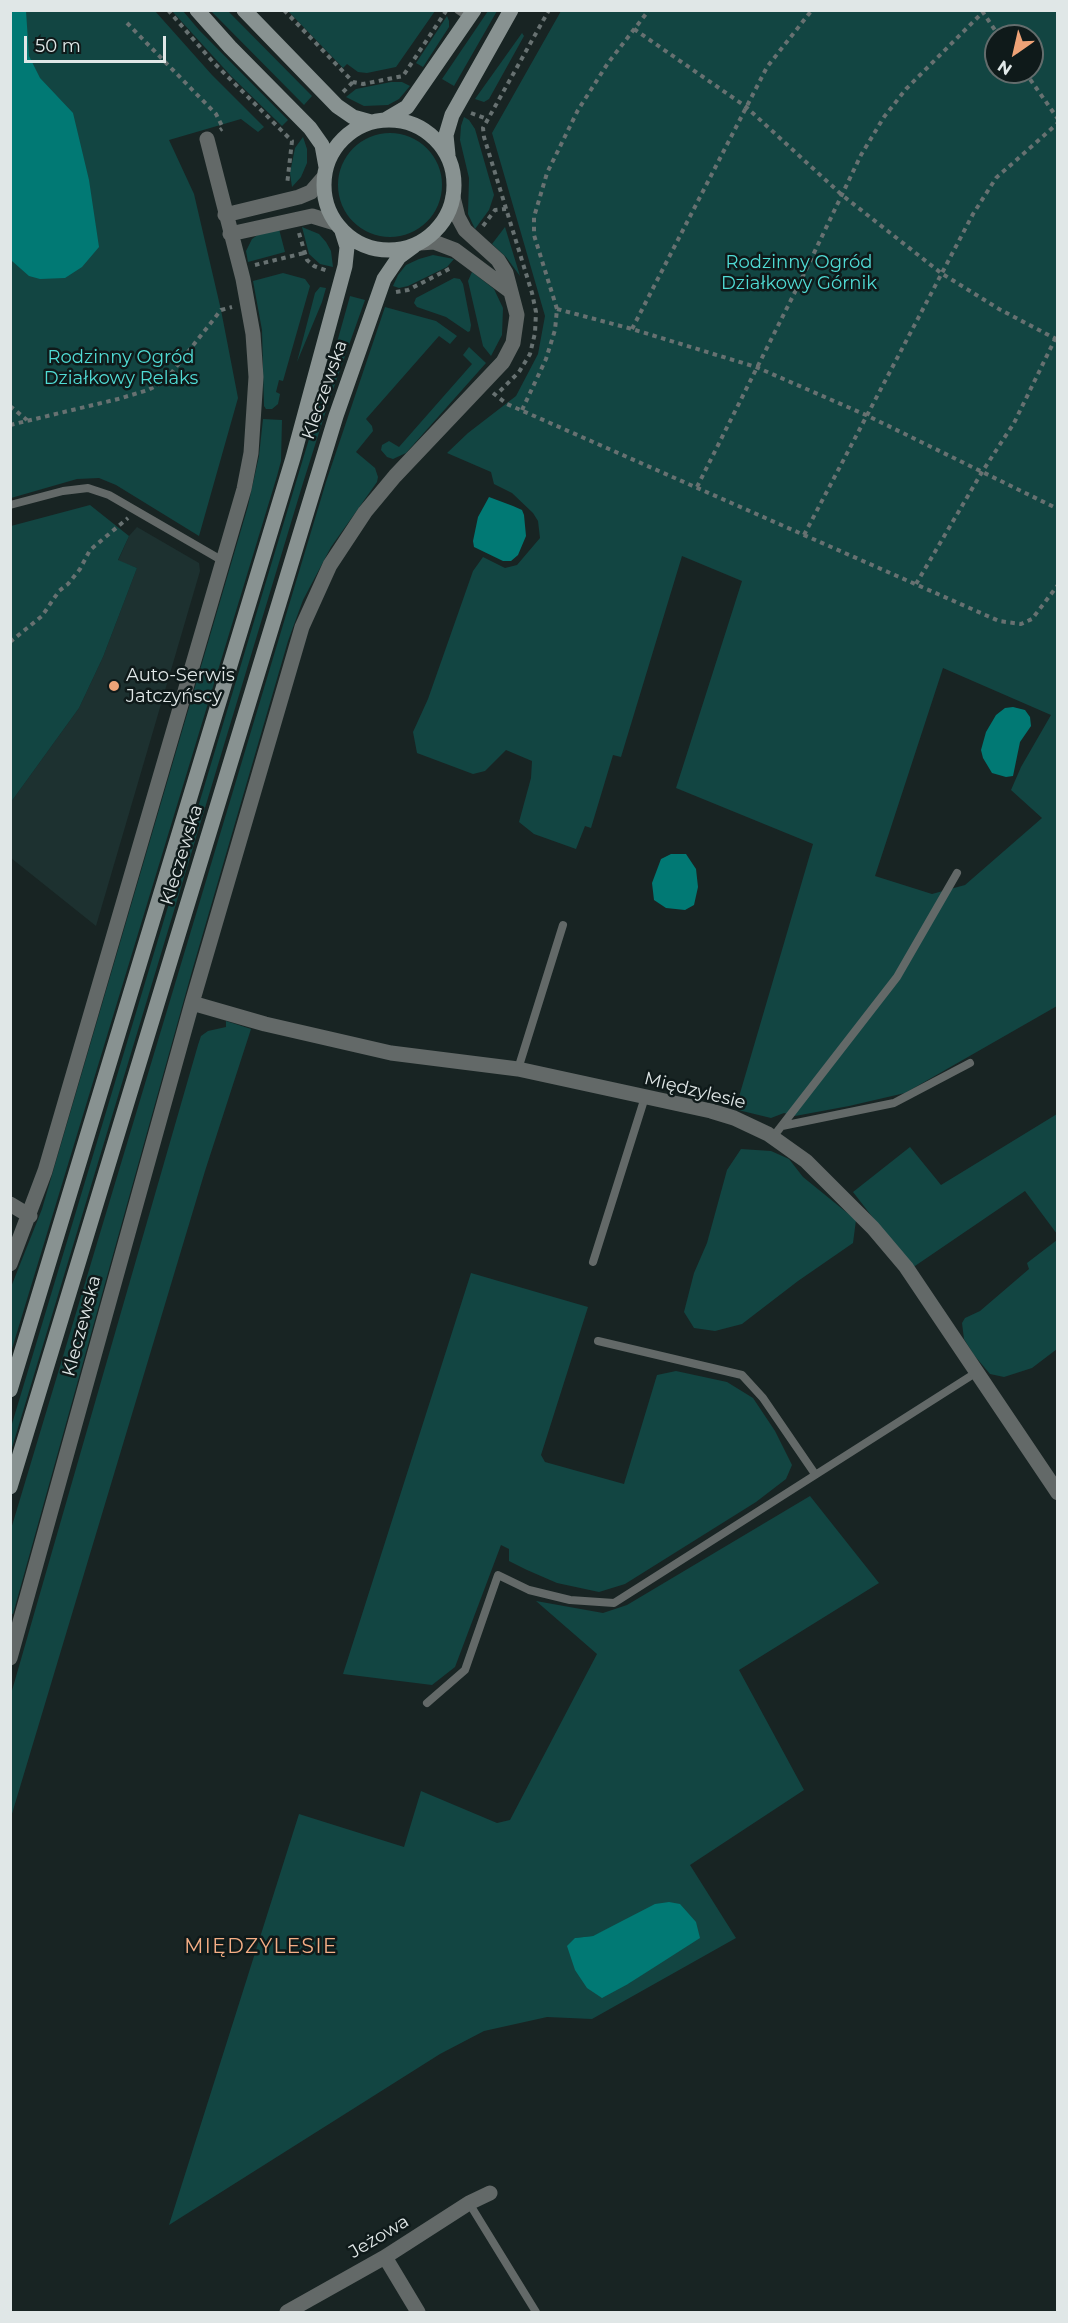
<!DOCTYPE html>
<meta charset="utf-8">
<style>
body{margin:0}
#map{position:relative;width:1068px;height:2323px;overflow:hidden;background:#182423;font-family:Montserrat,sans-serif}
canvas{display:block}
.frame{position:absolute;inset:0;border:12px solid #e0e7e7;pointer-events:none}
.north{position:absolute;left:984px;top:24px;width:60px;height:60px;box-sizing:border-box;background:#0f1a1a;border:2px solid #636c6c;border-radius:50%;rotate:214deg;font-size:16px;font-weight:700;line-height:24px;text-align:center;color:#e0e7e7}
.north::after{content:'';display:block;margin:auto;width:21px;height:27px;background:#efa377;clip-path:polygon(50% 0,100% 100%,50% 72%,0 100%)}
.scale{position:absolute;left:24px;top:36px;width:142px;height:27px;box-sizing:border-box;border:3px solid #e0e7e7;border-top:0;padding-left:8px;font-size:18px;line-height:21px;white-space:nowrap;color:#e0e7e7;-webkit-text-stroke:4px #0f1a1a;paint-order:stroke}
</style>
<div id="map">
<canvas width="1068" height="2323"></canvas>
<div class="frame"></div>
<div class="north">N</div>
<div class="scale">50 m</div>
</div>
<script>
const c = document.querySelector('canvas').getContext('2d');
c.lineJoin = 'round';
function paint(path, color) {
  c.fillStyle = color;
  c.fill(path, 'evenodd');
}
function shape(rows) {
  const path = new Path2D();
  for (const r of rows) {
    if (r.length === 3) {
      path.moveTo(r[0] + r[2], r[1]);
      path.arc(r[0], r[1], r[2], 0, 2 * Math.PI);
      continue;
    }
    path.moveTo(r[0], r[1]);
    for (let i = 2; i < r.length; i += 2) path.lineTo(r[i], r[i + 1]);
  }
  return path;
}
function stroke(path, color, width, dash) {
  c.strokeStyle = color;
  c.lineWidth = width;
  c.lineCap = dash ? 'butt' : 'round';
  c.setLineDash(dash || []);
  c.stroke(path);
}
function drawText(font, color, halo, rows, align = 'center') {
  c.font = font + ' Montserrat,sans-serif';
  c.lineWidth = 5;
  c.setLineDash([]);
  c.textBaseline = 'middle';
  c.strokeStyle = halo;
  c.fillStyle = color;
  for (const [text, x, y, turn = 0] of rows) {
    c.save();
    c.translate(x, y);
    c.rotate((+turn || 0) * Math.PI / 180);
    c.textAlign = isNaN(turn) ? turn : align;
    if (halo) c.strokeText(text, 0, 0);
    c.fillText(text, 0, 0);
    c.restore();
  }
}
paint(shape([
 [137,527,199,563,200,571,96,926,11,858,11,802,79,708,103,657,137,568,118,561,129,536]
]), '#1d3130');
paint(shape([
 [11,11,155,11,212,75,264,127,258,132,241,119,169,140,194,194,221,310,238,398,199,536,116,485,99,478,77,479,11,498],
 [172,11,183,11,199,30,288,120,282,126,231,76],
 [211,11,228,11,312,96,304,105],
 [288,11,435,11,396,67,367,73,358,72,347,64,343,68],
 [488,11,497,11,454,86,442,79],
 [561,11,1057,11,1057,1006,905,1093,849,1106,795,1116,784,1113,771,1118,738,1110,736,1107,813,844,676,788,742,581,682,556,621,757,613,755,591,828,585,826,576,849,534,834,519,822,531,778,532,761,506,750,485,771,473,774,417,753,413,732,428,699,473,571,483,557,505,568,517,565,540,538,538,521,533,513,512,493,494,484,491,472,447,453,468,433,516,396,538,354,545,316,492,133],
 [996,36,1032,36,1032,72,996,72],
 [943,668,1051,715,1021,767,1011,790,1042,818,965,885,932,894,875,876],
 [447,16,449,21,449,27,423,67,416,63],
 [522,33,524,36,489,99,484,102,475,99],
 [391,82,402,82,410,86,399,99,388,105,364,106,346,97,356,89],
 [464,117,469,120,475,129,494,195,489,210,475,229,468,214,469,178,460,140,461,126],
 [390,185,52],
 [303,137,307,149,307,163,301,177,292,187,290,173,295,148],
 [302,227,319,234,326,242,331,251,333,267,320,264,309,254],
 [505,227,520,276,506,257,492,244],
 [279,229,285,252,248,262,246,251,252,239,259,234],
 [433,255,454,259,447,267,408,286,399,288,393,286,398,275,406,265,419,259],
 [472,272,494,289,503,308,502,335,491,356,483,346,468,281],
 [283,273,305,279,310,286,283,381,279,380,276,392,280,394,278,404,272,409,266,409,264,406,262,330,253,281],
 [454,278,460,279,463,284,471,325,470,331,468,332,446,317,417,307,414,303,416,298],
 [320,287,326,288,322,302,297,362,315,293],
 [350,296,365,300,329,401,303,483,11,1451,11,1427,322,396],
 [385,307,436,321,457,336,450,344,439,336,366,419,372,426,373,431,356,452,375,468,378,477,377,482,331,547,303,600,288,641,192,971,13,1614,10,1613,11,1529,326,482],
 [469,347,486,363,406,453,393,459,387,457,381,450,382,445,389,441,399,447,472,364,463,355],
 [263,419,282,420,281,461,277,476,11,1352,11,1287,42,1209,248,506,259,456],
 [90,505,129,536,118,560,137,568,103,657,79,708,11,802,11,526],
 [226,1021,251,1029,205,1171,11,1817,11,1694,198,1045,201,1036,208,1031,226,1027],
 [1057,1114,1057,1234,1025,1191,912,1268,853,1192,910,1147,941,1185],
 [741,1149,771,1151,789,1159,803,1177,856,1220,853,1243,798,1281,742,1324,715,1331,694,1328,684,1312,694,1273,707,1243,727,1170],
 [1057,1240,1057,1349,1032,1368,1004,1377,990,1374,974,1355,964,1339,962,1323,965,1318,980,1311,1029,1269,1027,1263],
 [471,1273,588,1307,541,1455,545,1462,624,1484,657,1375,676,1371,727,1382,753,1398,775,1431,792,1465,786,1479,756,1502,625,1584,599,1592,557,1583,527,1570,509,1561,509,1549,501,1545,455,1667,432,1685,343,1674],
 [810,1496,879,1583,739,1670,804,1790,690,1865,736,1938,592,2019,547,2017,484,2031,440,2054,169,2225,299,1814,404,1847,421,1791,497,1823,510,1820,597,1654,536,1601,603,1613,627,1605],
 [619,1924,663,1960,628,1984,575,1938,593,1936]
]), '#124542');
paint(shape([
 [10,11,26,11,29,56,40,78,73,113,89,180,99,247,82,267,65,278,40,279,29,276,12,261,10,249],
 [489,497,513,506,522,510,524,515,526,536,518,555,511,561,503,561,474,547,473,541,478,517],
 [1013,707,1025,710,1030,717,1031,726,1020,742,1013,776,1006,777,992,773,983,758,981,750,986,732,996,715,1005,708],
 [671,854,686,854,696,869,698,887,694,905,685,910,666,908,654,900,652,883,661,859],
 [669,1902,680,1904,696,1922,700,1938,628,1984,602,1998,587,1988,575,1970,567,1946,575,1938,593,1936,655,1904]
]), '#017974');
stroke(shape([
 [168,10,213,62,292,141,287,185],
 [284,10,353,82,363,84,403,76,446,11],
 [982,11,999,36],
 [127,23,216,114,223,128,220,130],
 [634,29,745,106,842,195,941,273,999,309,1058,340],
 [1025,72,1058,119],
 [343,92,353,82],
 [471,113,487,119],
 [483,226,495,210,506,209],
 [299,233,307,260,314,266,328,271],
 [255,265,304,253],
 [396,292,408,290,451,268],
 [557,309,632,329,756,367,866,415,1058,509],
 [632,329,767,67,812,10],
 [500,391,519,372,530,354,535,333,536,312,532,293,484,137,483,128,549,10],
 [493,393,507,404,999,621,1021,624,1032,619,1058,585],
 [10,406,27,420],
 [522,410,546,359,555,330,557,309,534,235,534,217,547,173,578,110,608,63,649,10],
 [10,425,118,399,148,390,165,381,221,310,232,307],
 [697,487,801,280,861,155,884,117,906,89,983,12],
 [804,535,973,214,996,178,1058,123],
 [916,584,982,472,1014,423,1058,333],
 [10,642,42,616,59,591,68,584,80,569,90,550,128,518]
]), '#677171', 4, [4.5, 4.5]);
stroke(shape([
 [458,10,470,18],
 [10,505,63,491,88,488,109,495,223,561],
 [518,1069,563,925],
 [782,1126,894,1103,970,1063],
 [773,1137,897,977,957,873],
 [593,1262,645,1097],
 [598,1341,742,1375,763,1398,815,1474],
 [427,1703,465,1670,498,1575,529,1590,570,1600,614,1603,977,1372],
 [469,2203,536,2312]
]), '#636968', 8);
stroke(shape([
 [225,215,299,197,311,192,324,177],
 [230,234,312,216,335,223],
 [420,243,434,242,455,250,510,291],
 [192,1003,265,1024,391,1053,518,1069,711,1111,734,1118,768,1134,806,1161,873,1228,906,1267,1058,1493],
 [10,1204,30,1216],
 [10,1264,45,1171,244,489,251,453,256,377,253,334,243,279,207,139],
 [10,1658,192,1003,302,627,330,565,365,512,395,476,503,362,513,343,517,315,506,273,498,260,465,230,458,217,453,197],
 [385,2257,418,2312],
 [287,2312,385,2257,469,2203,490,2193]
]), '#636968', 15);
stroke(shape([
 [197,10,230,47,310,128,322,145,326,167],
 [244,10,337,106,353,117,371,122],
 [389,185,65],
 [385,120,407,107,474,10],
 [448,155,446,135,452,115,511,10],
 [10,1390,293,458,345,266,347,247,342,231],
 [10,1487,336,416,384,279,399,257,414,246]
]), '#889291', 15);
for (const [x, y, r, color] of [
 [114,686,6,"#efa377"]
]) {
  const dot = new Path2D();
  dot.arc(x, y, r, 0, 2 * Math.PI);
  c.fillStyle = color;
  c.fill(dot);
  stroke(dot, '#0f1a1a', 2);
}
drawText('18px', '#50dcd5', '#0f1a1a', [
 ["Rodzinny Ogród",799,263],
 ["Działkowy Górnik",799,284],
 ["Rodzinny Ogród",121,358],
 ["Działkowy Relaks",121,379]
]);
drawText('18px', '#e0e7e7', '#0f1a1a', [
 ["Kleczewska",325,390,-71],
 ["Kleczewska",182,855,-73],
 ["Międzylesie",695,1091,14],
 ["Kleczewska",82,1326,-75],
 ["Jeżowa",379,2237,-31]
]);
drawText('18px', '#e0e7e7', '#0f1a1a', [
 ["Auto-Serwis",126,676],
 ["Jatczyńscy",126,697]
], 'left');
c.letterSpacing = '1.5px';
drawText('20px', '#f5ae85', '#0f1a1a', [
 ["MIĘDZYLESIE",261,1947]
]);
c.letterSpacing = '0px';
</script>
